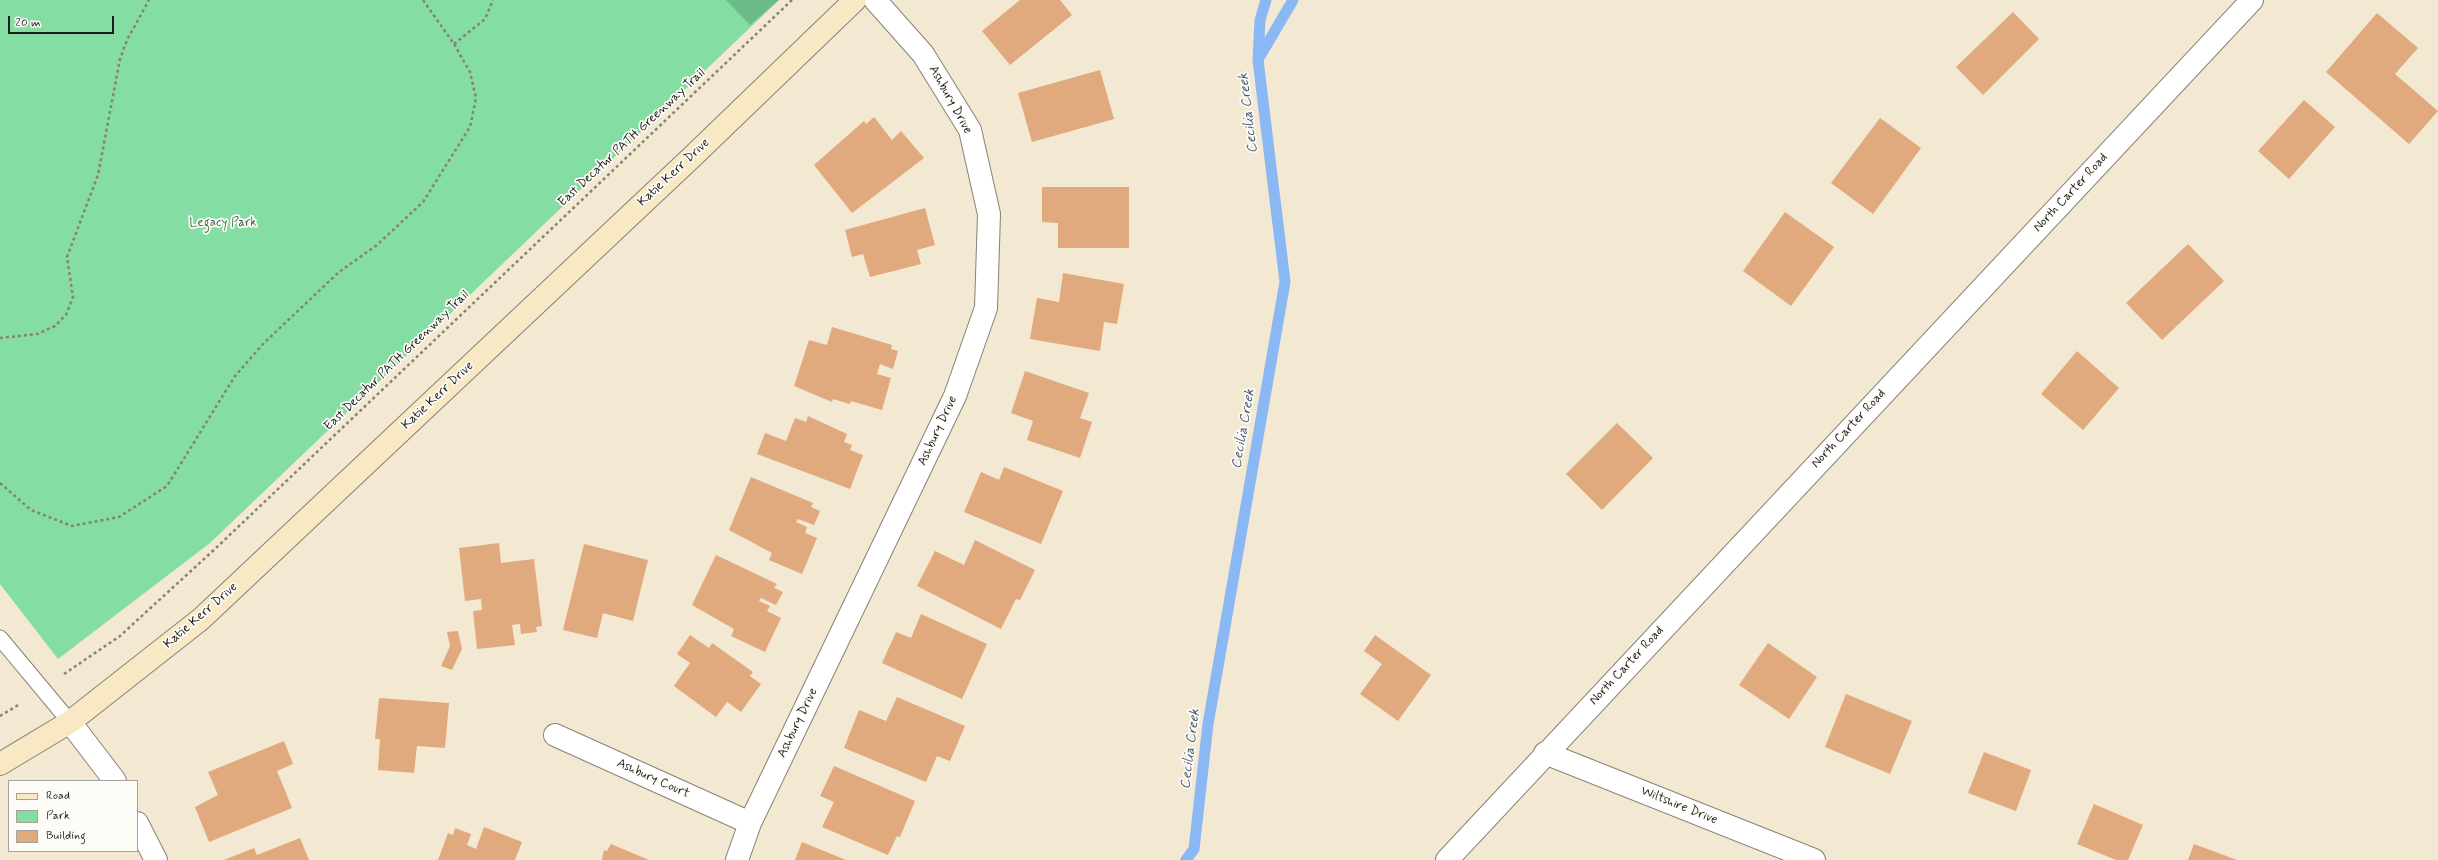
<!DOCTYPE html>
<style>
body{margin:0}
#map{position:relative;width:2438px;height:860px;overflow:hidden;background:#f3e8d1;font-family:Mynerve,sans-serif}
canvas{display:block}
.legend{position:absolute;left:8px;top:780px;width:130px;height:72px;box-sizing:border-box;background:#fdfcf7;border:1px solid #a3a29f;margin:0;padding:5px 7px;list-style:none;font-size:12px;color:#1c1c1c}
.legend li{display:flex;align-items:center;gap:8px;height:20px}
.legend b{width:20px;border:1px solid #a3a29f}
.scale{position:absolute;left:8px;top:16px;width:106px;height:18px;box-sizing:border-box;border:2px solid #1c1c1c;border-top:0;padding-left:5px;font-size:12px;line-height:14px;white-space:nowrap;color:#1c1c1c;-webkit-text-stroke:3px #fdfcf7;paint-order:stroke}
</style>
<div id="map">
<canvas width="2438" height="860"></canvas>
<ul class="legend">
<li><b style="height:5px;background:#f8e8c3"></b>Road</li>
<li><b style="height:11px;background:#84dda3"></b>Park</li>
<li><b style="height:11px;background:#e1a97e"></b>Building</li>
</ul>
<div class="scale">20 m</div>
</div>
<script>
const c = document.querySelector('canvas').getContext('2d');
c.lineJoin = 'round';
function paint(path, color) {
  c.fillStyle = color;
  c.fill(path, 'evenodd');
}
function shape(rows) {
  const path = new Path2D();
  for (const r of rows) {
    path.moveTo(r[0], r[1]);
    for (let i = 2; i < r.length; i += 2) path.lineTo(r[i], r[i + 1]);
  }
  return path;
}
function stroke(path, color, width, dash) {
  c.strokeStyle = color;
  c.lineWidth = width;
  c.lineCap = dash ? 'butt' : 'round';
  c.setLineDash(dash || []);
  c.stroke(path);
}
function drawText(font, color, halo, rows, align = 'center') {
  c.font = font + ' Mynerve,sans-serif';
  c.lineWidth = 3.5;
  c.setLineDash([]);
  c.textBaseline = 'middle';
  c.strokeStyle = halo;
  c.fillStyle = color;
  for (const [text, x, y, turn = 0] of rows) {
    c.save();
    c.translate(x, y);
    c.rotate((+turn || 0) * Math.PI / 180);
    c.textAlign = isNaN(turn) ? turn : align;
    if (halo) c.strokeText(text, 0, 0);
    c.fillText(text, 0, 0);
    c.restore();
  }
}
paint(shape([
 [0,0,779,0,210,543,58,659,0,584]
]), '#84dda3');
paint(shape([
 [726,0,779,0,750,25]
]), '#6bbc89');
stroke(shape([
 [1259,58,1293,0],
 [1186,860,1194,849,1208,724,1285,282,1258,60,1260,20,1266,0]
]), '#89b8f4', 11);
paint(shape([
 [1020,0,1060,0,1072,15,1010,65,982,31],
 [2013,12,2039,39,1983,95,1956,67],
 [2377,13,2418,48,2395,74,2438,111,2409,144,2326,72],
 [1100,70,1114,119,1032,142,1018,93],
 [2304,100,2335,127,2289,179,2258,151],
 [874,117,892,140,901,131,924,158,852,213,814,165,864,121,866,124],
 [1880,118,1921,148,1873,214,1831,183],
 [1042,187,1129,187,1129,248,1058,248,1058,223,1042,222],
 [925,208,935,245,917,250,921,264,870,277,863,254,852,257,845,230],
 [1785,212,1834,247,1791,306,1743,271],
 [2188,244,2224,281,2162,340,2126,303],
 [1063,273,1124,284,1117,324,1104,322,1100,351,1030,339,1037,298,1059,302],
 [832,327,892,345,891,349,898,351,893,369,880,364,877,374,891,378,882,410,851,401,850,404,833,399,832,402,794,386,809,340,827,345],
 [2077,351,2119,388,2083,430,2041,394],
 [1025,371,1089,393,1080,418,1092,422,1080,458,1027,440,1033,421,1011,413],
 [808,416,847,434,844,442,852,445,850,450,863,455,850,489,757,454,765,433,786,441,795,418,806,422],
 [1617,423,1653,458,1602,510,1566,474],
 [1004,467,1063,491,1041,544,964,512,981,472,999,480],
 [751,477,813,503,811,507,820,511,814,525,798,519,796,522,807,527,805,533,817,538,802,574,769,560,772,553,729,530],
 [975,540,1035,570,1020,600,1016,599,1001,629,917,586,935,551,964,565],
 [499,543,501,563,534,559,542,626,536,627,537,632,521,634,520,624,512,625,515,645,477,649,473,611,482,610,481,599,465,601,459,548],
 [584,544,648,560,633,621,603,613,597,638,563,630],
 [716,555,777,584,774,588,783,592,776,605,761,598,759,601,770,606,767,611,781,618,765,652,731,636,734,629,692,605],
 [921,614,987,644,962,699,882,663,896,632,911,638],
 [458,631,462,649,452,670,441,666,450,646,447,632],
 [690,635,709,648,712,643,753,672,750,676,761,684,741,712,727,702,716,717,674,686,690,663,677,654],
 [1375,635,1431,675,1398,721,1360,694,1382,664,1364,651],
 [1768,643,1817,677,1789,719,1739,685],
 [1846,694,1912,721,1890,774,1825,747],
 [897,697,965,726,950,761,937,756,926,782,844,748,859,710,886,721],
 [379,698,449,703,445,748,417,746,414,773,378,770,380,739,375,739],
 [284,741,293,764,277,771,292,808,209,842,195,807,218,795,208,772],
 [1984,752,2031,770,2016,811,1968,793],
 [834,766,915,801,900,837,897,836,888,855,822,827,834,802,820,796],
 [2094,804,2143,825,2128,860,2116,860,2077,844],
 [484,827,522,842,515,860,438,860,448,833,453,835,455,828,471,834,467,845,476,849],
 [300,838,309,860,224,860,254,848,257,855],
 [802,842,846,860,795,860],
 [611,844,649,860,602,860,604,850,607,851],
 [2194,844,2237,860,2188,860]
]), '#e1a97e');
const lane = shape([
 [0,638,70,722]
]);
const street = shape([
 [70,722,115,781],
 [555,735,750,823],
 [1545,753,1814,860],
 [137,823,156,860],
 [737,860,750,823,955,396,986,308,989,214,970,130,923,54,875,0],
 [1447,860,2252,0]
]);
const secondary = shape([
 [0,764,70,722,201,619,692,157,855,0]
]);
stroke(lane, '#888276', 17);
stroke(street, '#888276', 24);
stroke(secondary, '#888276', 24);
stroke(shape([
 [454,44,485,19,493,0],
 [0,338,37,334,55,326,66,315,73,297,67,257,98,175,120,59,127,40,149,0],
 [0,483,31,510,72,526,119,517,167,486,235,376,264,343,339,272,377,245,423,202,470,127,476,98,470,72,454,44,423,0],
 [64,674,120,636,216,548,792,0],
 [0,716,20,704]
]), '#888276', 2.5, [3, 3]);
stroke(lane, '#fff', 15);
stroke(street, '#fff', 22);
stroke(secondary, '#f8e8c3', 22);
drawText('13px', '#1c1c1c', '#fdfcf7', [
 ["Ashbury Drive",950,100,61],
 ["East Decatur PATH Greenway Trail",632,138,-43],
 ["Katie Kerr Drive",674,173,-43],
 ["North Carter Road",2071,193,-47],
 ["East Decatur PATH Greenway Trail",397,361,-44],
 ["Katie Kerr Drive",438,396,-43],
 ["North Carter Road",1849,429,-47],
 ["Ashbury Drive",938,431,-65],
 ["Katie Kerr Drive",201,616,-41],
 ["North Carter Road",1627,666,-47],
 ["Ashbury Drive",798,723,-64],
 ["Ashbury Court",653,779,24],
 ["Wiltshire Drive",1679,806,22]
]);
drawText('13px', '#40604b', '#fdfcf7', [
 ["Legacy Park",223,223]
]);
drawText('italic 14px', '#485a72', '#fdfcf7', [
 ["Cecilia Creek",1249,113,-97],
 ["Cecilia Creek",1244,429,-80],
 ["Cecilia Creek",1191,749,-83]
]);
</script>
